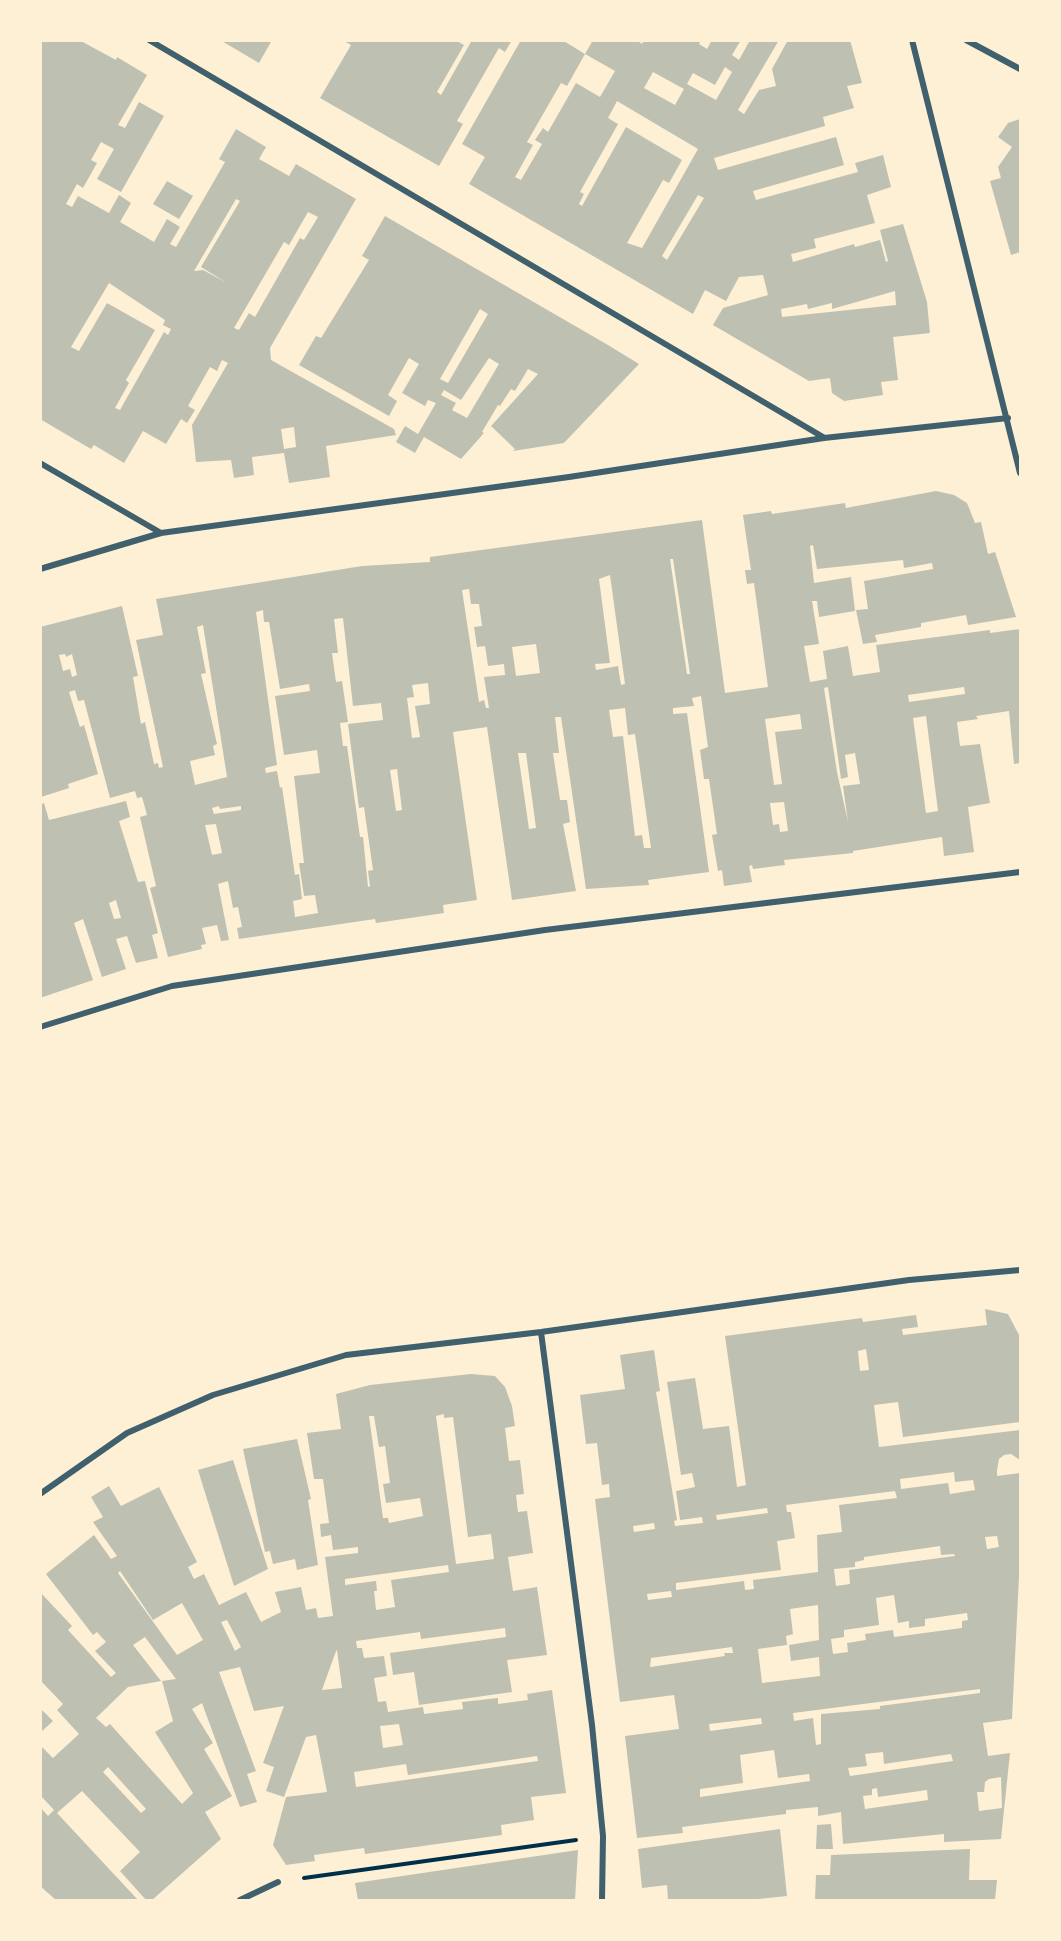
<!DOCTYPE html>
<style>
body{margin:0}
#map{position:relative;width:1061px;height:1941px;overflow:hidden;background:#fdf0d5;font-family:Rubik,sans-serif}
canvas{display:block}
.frame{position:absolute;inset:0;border:42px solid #fdf0d5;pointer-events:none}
</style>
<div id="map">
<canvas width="1061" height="1941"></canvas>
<div class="frame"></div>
</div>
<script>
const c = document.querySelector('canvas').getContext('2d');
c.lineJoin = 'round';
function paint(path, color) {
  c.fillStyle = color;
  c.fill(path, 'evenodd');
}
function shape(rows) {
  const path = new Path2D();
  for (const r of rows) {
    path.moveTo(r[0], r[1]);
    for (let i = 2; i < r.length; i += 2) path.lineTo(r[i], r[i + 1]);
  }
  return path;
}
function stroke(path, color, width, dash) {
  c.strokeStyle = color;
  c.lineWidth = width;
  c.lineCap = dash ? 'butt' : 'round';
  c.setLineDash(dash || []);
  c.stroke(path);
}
paint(shape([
 [40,40,79,40,116,60,117,57,147,75,118,125,125,128,139,102,164,116,121,192,97,179,114,149,101,142,91,160,97,163,83,188,77,184,66,204,72,207,78,196,109,213,119,195,131,203,120,222,154,242,167,219,180,227,170,244,176,247,225,162,219,159,236,129,266,147,259,159,289,176,296,164,356,199,270,348,271,360,394,429,396,435,326,446,330,477,289,483,284,453,252,457,254,475,234,478,231,460,196,462,192,425,228,363,222,360,217,371,210,367,188,406,195,410,187,423,181,419,166,444,143,431,124,463,94,445,91,449,40,419],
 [236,199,240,201,201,267,227,283,203,270,194,271],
 [308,212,318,217,304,240,300,238,255,317,249,313,239,330,234,328,284,242,289,245],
 [109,283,165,320,163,325,171,329,168,335,164,332,120,410,115,408,129,383,126,380,155,330,107,303,79,351,71,347],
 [294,427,296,447,284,449,281,429],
 [220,40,272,40,259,63],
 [342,40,455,40,464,45,437,92,441,95,472,40,512,40,505,52,499,48,457,121,463,124,439,166,320,98,351,45],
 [521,40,562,40,585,54,567,86,561,83,527,142,533,145,515,177,521,180,542,144,535,140,543,128,548,132,576,83,600,97,615,71,585,54,593,40,637,40,642,44,644,40,701,40,699,44,707,49,712,40,741,40,732,55,739,60,750,40,779,40,738,110,744,114,759,90,776,86,772,69,788,40,850,40,862,83,847,86,854,108,823,117,825,126,714,158,718,170,836,137,844,165,753,191,756,200,858,172,855,163,883,155,891,187,867,195,875,223,814,239,816,248,791,254,793,262,854,244,855,247,880,240,886,262,888,261,880,230,903,224,927,302,930,333,893,337,898,380,881,382,883,395,844,401,832,393,830,378,809,381,713,325,723,308,768,295,763,275,739,277,726,301,705,290,693,314,469,184,485,157,462,144],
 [725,67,732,72,716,100,687,84,693,73,715,85],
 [653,72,684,89,675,105,644,88],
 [617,101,698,149,642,248,627,243,663,180,669,183,682,160,626,127,582,206,579,204,584,194,580,192,618,124,608,118],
 [698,195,704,198,667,260,662,256],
 [895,291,896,305,782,317,781,309,807,304,808,309,832,303,832,309],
 [1020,119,1020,252,1011,255,990,181,1001,178,998,167,1012,147,998,137,1008,123],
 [167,181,193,196,179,219,153,204],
 [385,216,608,345,639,364,564,443,513,451,515,449,491,426,538,374,528,369,515,391,511,389,500,406,498,405,482,432,484,433,461,459,424,437,415,453,396,442,405,426,418,434,436,403,428,400,425,406,402,393,419,364,409,358,388,395,397,401,389,416,299,365,316,336,321,338,369,260,362,256],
 [480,309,488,314,448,383,440,379],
 [489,358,499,364,467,418,452,410,456,403,441,395,444,390,461,400],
 [936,491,954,495,967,503,975,523,981,522,988,554,995,552,1016,617,968,625,966,615,921,623,921,627,875,635,877,642,863,644,856,610,868,609,864,581,933,569,932,563,904,568,903,560,817,569,813,545,810,546,814,583,851,577,855,611,819,617,817,601,812,601,819,644,804,646,810,682,827,679,823,651,848,646,853,676,880,672,876,645,990,630,990,633,1020,629,1020,763,1014,764,1009,711,976,716,978,719,957,722,960,746,980,744,990,803,968,807,974,852,944,856,942,837,853,851,853,853,784,860,785,865,753,869,752,865,749,866,752,882,724,886,722,870,718,871,712,835,717,834,709,779,704,779,700,750,708,747,701,696,692,698,694,706,673,708,673,714,687,713,709,872,648,880,649,885,586,889,561,717,555,717,559,753,553,753,560,800,567,800,570,822,563,824,576,891,512,900,487,727,453,732,477,900,443,905,444,913,376,923,375,919,239,939,237,928,242,927,238,907,233,908,228,881,218,884,229,940,221,941,217,925,202,928,206,944,201,945,202,949,168,957,150,888,156,886,140,817,147,815,142,797,137,798,135,791,110,798,84,700,78,701,75,690,69,692,80,727,84,725,98,774,68,784,69,788,41,797,40,627,122,606,138,676,133,677,141,724,145,722,154,764,158,763,159,768,163,767,136,640,163,635,156,599,362,566,430,562,430,557,702,520,725,693,768,687,754,583,747,584,745,570,751,570,743,515,771,511,772,514,845,503,846,508],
 [670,559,673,559,690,674,687,674],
 [610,575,625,684,621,685,618,666,596,670,595,664,610,663,599,579],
 [469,589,471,604,479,604,482,626,474,627,477,647,485,646,488,666,504,664,505,675,484,677,489,708,486,708,484,700,479,702,462,590],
 [263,610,264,622,269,622,280,689,309,684,310,691,275,696,284,755,317,750,320,773,294,776,304,863,299,863,304,896,315,895,318,913,295,917,293,901,302,899,299,874,295,875,282,787,280,788,277,771,266,773,265,768,277,765,256,612],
 [343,618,353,706,381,703,383,720,348,724,359,808,364,807,373,870,368,871,370,886,368,887,363,837,360,837,347,746,343,746,340,723,348,722,342,681,336,682,332,653,338,653,334,619],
 [203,625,227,777,195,785,190,761,215,755,213,746,217,744,201,674,206,673,197,627],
 [536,644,540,673,516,676,512,647],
 [65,654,66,657,72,654,77,675,72,677,70,669,63,671,59,655],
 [428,683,430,704,415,706,420,737,412,738,407,698,414,697,412,685],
 [828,687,841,779,848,777,845,755,855,753,860,784,843,786,848,822,837,772,824,688],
 [964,687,965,694,909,702,908,695],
 [625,708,628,735,635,734,651,848,644,848,642,835,635,836,623,736,613,737,609,710],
 [800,714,802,729,775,732,782,784,774,785,765,719],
 [926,716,938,811,926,813,913,718],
 [518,753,526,753,536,828,529,829],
 [397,769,402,810,396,811,390,770],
 [784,802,788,831,780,832,779,824,773,825,770,803],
 [219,806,220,809,241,806,241,810,214,814,212,808],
 [216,824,222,853,212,855,205,825],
 [126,801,130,817,119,821,138,882,145,881,158,933,152,935,158,958,136,963,127,936,116,939,126,969,102,977,83,919,74,923,93,980,40,998,40,805,44,803,49,820],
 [116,900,121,918,114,919,109,903],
 [985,1309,1008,1314,1020,1337,1020,1422,903,1437,898,1402,874,1405,879,1447,1020,1430,1020,1460,1011,1454,1004,1455,999,1459,997,1470,997,1476,1020,1473,1020,1556,1012,1719,983,1723,988,1756,1010,1753,1001,1839,944,1842,944,1834,843,1844,841,1812,818,1816,818,1807,786,1810,786,1814,682,1827,683,1833,637,1838,625,1736,679,1729,674,1695,620,1702,595,1499,610,1497,609,1484,602,1485,597,1443,586,1444,580,1395,625,1389,620,1355,654,1350,660,1391,656,1392,677,1520,674,1521,675,1526,703,1523,702,1517,680,1520,676,1491,695,1487,692,1473,681,1475,667,1382,695,1378,703,1429,729,1426,737,1487,746,1485,725,1336,862,1318,863,1322,916,1315,918,1327,902,1329,903,1335,987,1325],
 [866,1349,869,1370,860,1371,858,1351],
 [954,1472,955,1482,973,1480,975,1490,950,1494,948,1483,901,1489,900,1479],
 [895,1491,897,1498,839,1505,842,1532,817,1535,818,1572,753,1580,754,1589,745,1590,744,1581,676,1590,676,1583,781,1570,777,1541,795,1538,791,1512,787,1512,786,1505],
 [767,1508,768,1513,717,1520,716,1515],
 [654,1523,655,1529,634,1532,633,1526],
 [997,1536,999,1547,987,1549,985,1537],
 [940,1546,941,1555,954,1554,955,1556,849,1570,850,1584,836,1586,834,1569,855,1567,855,1562,864,1560,864,1557],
 [671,1591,672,1597,648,1600,647,1594],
 [894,1595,898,1623,909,1621,909,1628,925,1626,925,1619,967,1613,968,1620,962,1621,962,1628,894,1637,893,1630,865,1634,866,1640,847,1643,848,1652,833,1654,831,1639,844,1637,844,1630,879,1625,876,1598],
 [818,1605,819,1640,789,1645,791,1661,819,1657,820,1676,762,1683,758,1649,787,1645,786,1636,793,1634,790,1609],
 [732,1647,733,1653,724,1653,725,1656,650,1667,651,1658],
 [980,1689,980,1693,880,1706,880,1709,821,1714,821,1744,816,1745,813,1718,794,1721,793,1713],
 [761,1718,762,1724,710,1731,709,1724],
 [774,1750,778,1778,809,1774,810,1781,700,1797,700,1789,743,1783,740,1755],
 [883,1752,884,1764,951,1754,953,1761,850,1776,848,1768,867,1766,865,1754],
 [1001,1777,1002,1808,979,1811,977,1792,984,1792,985,1782,989,1779],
 [877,1788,878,1797,927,1790,928,1800,865,1809,863,1796,872,1795,872,1789],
 [471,1374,495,1376,505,1387,512,1406,515,1426,505,1428,509,1461,520,1460,524,1494,516,1495,518,1512,527,1511,533,1553,508,1557,513,1591,537,1587,547,1655,507,1660,512,1692,419,1705,414,1672,393,1675,390,1653,506,1637,505,1628,421,1639,420,1632,356,1641,357,1648,362,1648,364,1658,384,1656,387,1676,374,1678,378,1702,386,1701,388,1712,423,1707,424,1714,463,1709,462,1702,498,1698,498,1704,528,1700,527,1694,552,1690,566,1793,531,1797,534,1820,501,1825,502,1835,365,1854,364,1848,314,1855,315,1861,286,1865,273,1845,286,1797,327,1792,316,1735,306,1737,284,1797,266,1791,274,1767,263,1763,284,1706,254,1711,240,1667,219,1672,256,1771,247,1774,257,1802,240,1807,202,1703,192,1709,213,1743,204,1749,232,1796,205,1812,221,1839,152,1900,146,1900,120,1871,140,1852,82,1791,57,1813,138,1900,56,1900,40,1886,40,1807,48,1816,54,1810,40,1795,40,1745,53,1758,79,1734,57,1710,63,1704,40,1680,40,1592,72,1626,68,1630,111,1677,116,1673,95,1651,106,1642,97,1632,93,1635,46,1574,94,1535,111,1559,117,1556,93,1522,103,1517,91,1497,109,1486,121,1506,159,1487,197,1562,188,1567,194,1579,204,1574,219,1605,246,1592,261,1622,281,1612,275,1592,301,1587,306,1610,316,1608,318,1618,333,1616,325,1557,358,1553,358,1547,333,1550,331,1535,321,1537,320,1524,329,1523,323,1479,314,1479,307,1433,341,1429,336,1394,370,1385],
 [444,1414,444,1418,453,1417,468,1537,491,1534,494,1559,456,1564,436,1416],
 [369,1416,374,1416,379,1447,385,1446,390,1483,383,1484,386,1503,420,1498,423,1516,389,1523,388,1518,383,1518],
 [448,1565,449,1572,391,1580,395,1607,376,1610,374,1591,377,1591,376,1581,345,1585,345,1579],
 [120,1571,153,1620,182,1603,203,1640,177,1655,118,1573],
 [227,1620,241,1647,235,1651,221,1622],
 [145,1637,176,1679,162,1681,173,1721,155,1732,193,1793,182,1804,110,1724,106,1727,96,1718,128,1687,161,1681,133,1645],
 [337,1650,342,1688,322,1690,336,1651],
 [399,1724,403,1745,383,1748,380,1726],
 [537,1756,538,1761,356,1787,354,1772,406,1764,408,1775],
 [108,1767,146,1809,141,1813,103,1772],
 [297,1439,311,1499,308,1500,318,1565,297,1570,295,1559,273,1564,270,1551,265,1552,243,1449],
 [233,1460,268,1569,234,1586,198,1470],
 [40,1708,53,1721,40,1733],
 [831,1824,833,1849,816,1849,817,1825],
 [780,1829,787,1896,749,1900,668,1900,667,1885,642,1888,638,1849],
 [970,1849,969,1880,997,1880,995,1900,815,1900,816,1875,830,1875,831,1855],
 [578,1850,575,1900,358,1900,355,1883]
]), '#bec0b2');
stroke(shape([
 [304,1878,576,1840]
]), '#003049', 4);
stroke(shape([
 [149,40,823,437],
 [912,40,1020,473],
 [966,40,1020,69],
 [40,463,161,533],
 [40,569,161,533,569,477,824,438,1008,418],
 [40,1027,172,986,545,930,1020,872],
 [541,1332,592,1725,603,1836,602,1900],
 [40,1494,127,1433,213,1395,346,1355,541,1332,909,1280,1020,1270],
 [240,1900,278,1882]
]), '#3f606c', 6);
</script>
